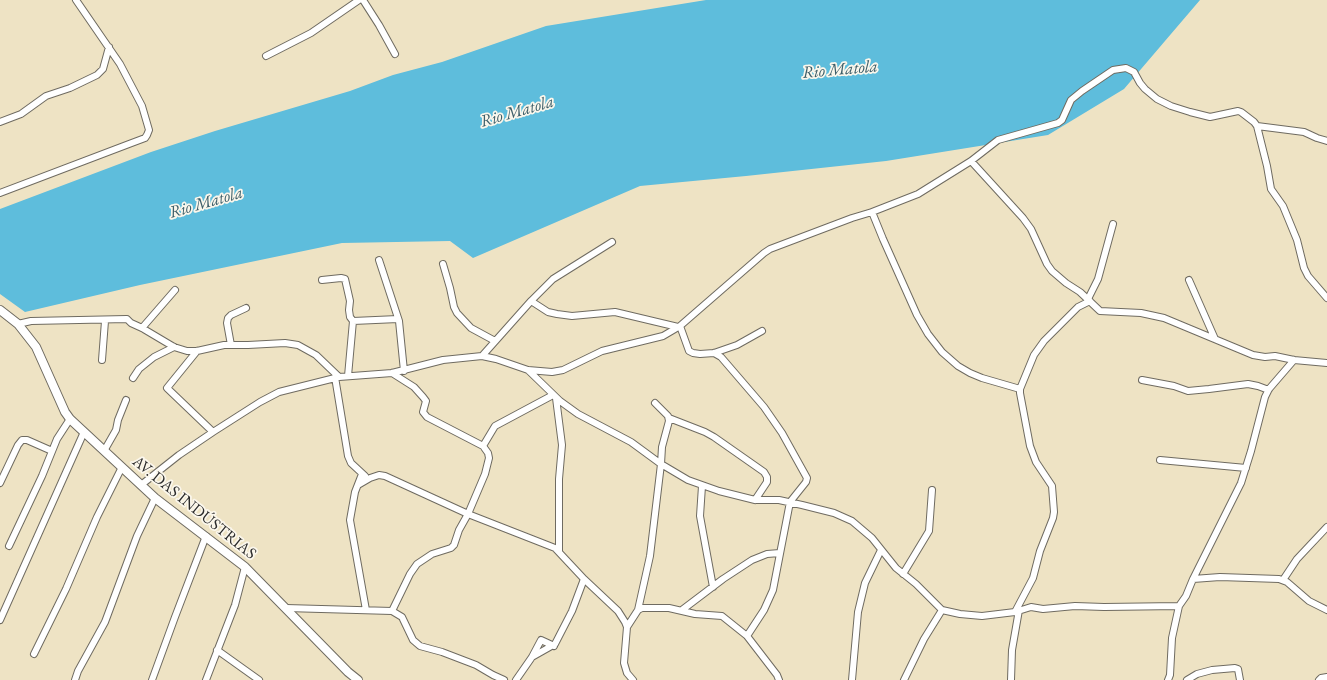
<!DOCTYPE html>
<meta charset="utf-8">
<style>
body{margin:0}
canvas{display:block;background:#eee3c4}
</style>
<canvas width="1327" height="680"></canvas>
<script>
const c = document.querySelector('canvas').getContext('2d');
c.lineJoin = 'round';
function paint(path, color) {
  c.fillStyle = color;
  c.fill(path, 'evenodd');
}
function shape(rows) {
  const path = new Path2D();
  for (const r of rows) {
    path.moveTo(r[0], r[1]);
    for (let i = 2; i < r.length; i += 2) path.lineTo(r[i], r[i + 1]);
  }
  return path;
}
function stroke(path, color, width, dash) {
  c.strokeStyle = color;
  c.lineWidth = width;
  c.lineCap = dash ? 'butt' : 'round';
  c.setLineDash(dash || []);
  c.stroke(path);
}
function drawText(font, color, halo, rows, align = 'center') {
  c.font = font + ' "EB Garamond",serif';
  c.lineWidth = 3.5;
  c.setLineDash([]);
  c.textBaseline = 'middle';
  c.strokeStyle = halo;
  c.fillStyle = color;
  for (const [text, x, y, turn = 0] of rows) {
    c.save();
    c.translate(x, y);
    c.rotate((+turn || 0) * Math.PI / 180);
    c.textAlign = isNaN(turn) ? turn : align;
    if (halo) c.strokeText(text, 0, 0);
    c.fillText(text, 0, 0);
    c.restore();
  }
}
paint(shape([
 [706,0,1200,0,1124,89,1048,135,886,161,746,176,640,186,473,258,450,241,342,243,140,285,25,312,0,294,0,209,151,152,215,131,350,91,393,75,442,62,546,26]
]), '#5ebddc');
const street = shape([
 [363,0,379,25,395,54],
 [266,56,311,33,359,0],
 [0,122,21,114,46,96,70,88,97,75,103,69,109,47],
 [1257,126,1304,132,1317,138,1327,141],
 [971,161,1023,218,1031,229,1047,264,1052,271,1066,283,1080,292,1100,311,1141,313,1164,318,1253,355,1265,357,1275,356,1294,360,1327,363],
 [0,193,129,144,145,138,147,135,149,130,142,106,120,64,76,0],
 [872,212,883,239,917,315,928,334,942,352,958,366,970,373,982,378,1020,389],
 [379,260,399,321,404,371],
 [443,264,450,288,454,307,457,313,471,328,495,341],
 [322,280,341,278,345,279,350,301,349,310,350,317,353,321,348,376],
 [1189,280,1215,339],
 [1088,299,1098,279,1113,224],
 [531,301,548,312,557,314,572,316,615,312,678,327],
 [353,321,398,319],
 [18,324,31,321,127,319,131,323,142,328,174,347,187,351,197,351,224,345,248,345,285,343,298,345,316,355,339,377],
 [680,326,689,351,693,353,700,354,714,353,737,345,762,331],
 [142,328,175,290],
 [231,345,227,323,228,318,231,315,246,308],
 [197,351,167,388,213,432],
 [714,353,721,357,764,407,782,433,807,478,806,482,790,502,773,590,764,610,747,636],
 [482,356,531,301,553,279,612,242],
 [102,360,105,321],
 [528,370,552,372,563,370,602,351,663,336,680,326,764,253,770,249,852,218,872,212,918,194,971,161,998,140,1058,123,1062,120,1071,100,1082,91,1113,70,1126,68,1134,72,1140,83,1145,89,1157,99,1171,106,1190,112,1210,117,1238,111,1241,112,1254,122,1257,126,1267,166,1271,189,1283,206,1297,240,1304,268,1308,276,1327,298],
 [392,373,414,387,423,397,426,401,423,412,427,417,483,446],
 [335,377,348,456,351,463,365,476],
 [133,378,139,369,154,357,174,347],
 [1142,380,1174,386,1188,391,1209,389,1248,384,1258,386,1266,389,1269,389],
 [556,398,562,445,559,479,559,552],
 [669,418,705,432,714,437,764,472,767,477,767,482,755,500],
 [104,451,116,430,118,420,126,400],
 [1160,460,1246,468],
 [362,474,355,492,350,520,366,610],
 [0,483,18,445,22,440,27,440,52,451],
 [141,485,179,455,213,432,260,402,279,392,339,377,392,373,443,360,482,356,496,359,528,370,560,401,578,414,631,442,661,464,688,480,719,491,755,500,779,500,802,505,834,513,852,521,872,538,896,568,916,584,942,610,960,614,982,616,1015,612,1031,607,1043,609,1075,606,1104,607,1179,606],
 [358,485,370,478,379,475,385,476,468,514,555,548,584,579,618,611,625,622,627,627,624,663,627,673,633,680],
 [702,486,700,516,713,587],
 [9,546,42,476,57,439,70,419],
 [903,574,929,531,932,490],
 [1193,579,1241,483,1251,451,1265,397,1269,389,1294,360],
 [1283,580,1297,559,1327,527],
 [286,608,392,611,402,617,413,640,420,646,442,652,476,665,493,675,504,680],
 [638,610,650,556,661,464,662,447,669,421,668,416,655,403],
 [682,610,723,579,752,560,767,554,780,553],
 [392,611,410,574,417,564,432,554,451,548,454,545,459,530,468,514,485,474,489,458,488,453,483,446,495,426,553,395],
 [1015,612,1033,578,1040,551,1053,518,1054,512,1052,486,1036,462,1030,446,1020,393,1020,389,1034,355,1044,341,1078,307,1090,301],
 [0,620,84,432],
 [627,627,638,610,642,608,669,608,695,614,722,616,747,636,777,675,779,680],
 [217,650,259,680],
 [34,654,66,589,97,517,122,467],
 [532,657,555,644,572,611,584,579],
 [75,680,78,671,105,622,137,536,155,498],
 [152,680,175,617,206,536],
 [206,680,235,605,245,567],
 [516,680,532,657,541,640,554,646],
 [852,680,858,612,865,583,881,550],
 [904,680,924,639,942,610],
 [1011,680,1012,650,1019,610],
 [1168,680,1170,675,1172,638,1179,606,1186,596,1193,579,1220,577,1279,579,1287,582,1309,601,1327,610],
 [1187,680,1197,674,1212,670,1235,668,1238,669,1240,680],
 [1319,680,1321,678,1327,677]
]);
const secondary = shape([
 [0,310,18,324,36,347,65,412,70,419,155,498,245,567,348,672,358,680]
]);
stroke(street, '#6f6b61', 8);
stroke(secondary, '#6f6b61', 10);
stroke(street, '#fff', 6);
stroke(secondary, '#fff', 8);
drawText('16px', '#2b2b2b', '#fbf7ec', [
 ["AV. DAS INDÚSTRIAS",194,508,39]
]);
drawText('italic 17px', '#3d5e69', '#fbf7ec', [
 ["Rio Matola",840,70,-5],
 ["Rio Matola",517,112,-16],
 ["Rio Matola",206,203,-16]
]);
</script>
